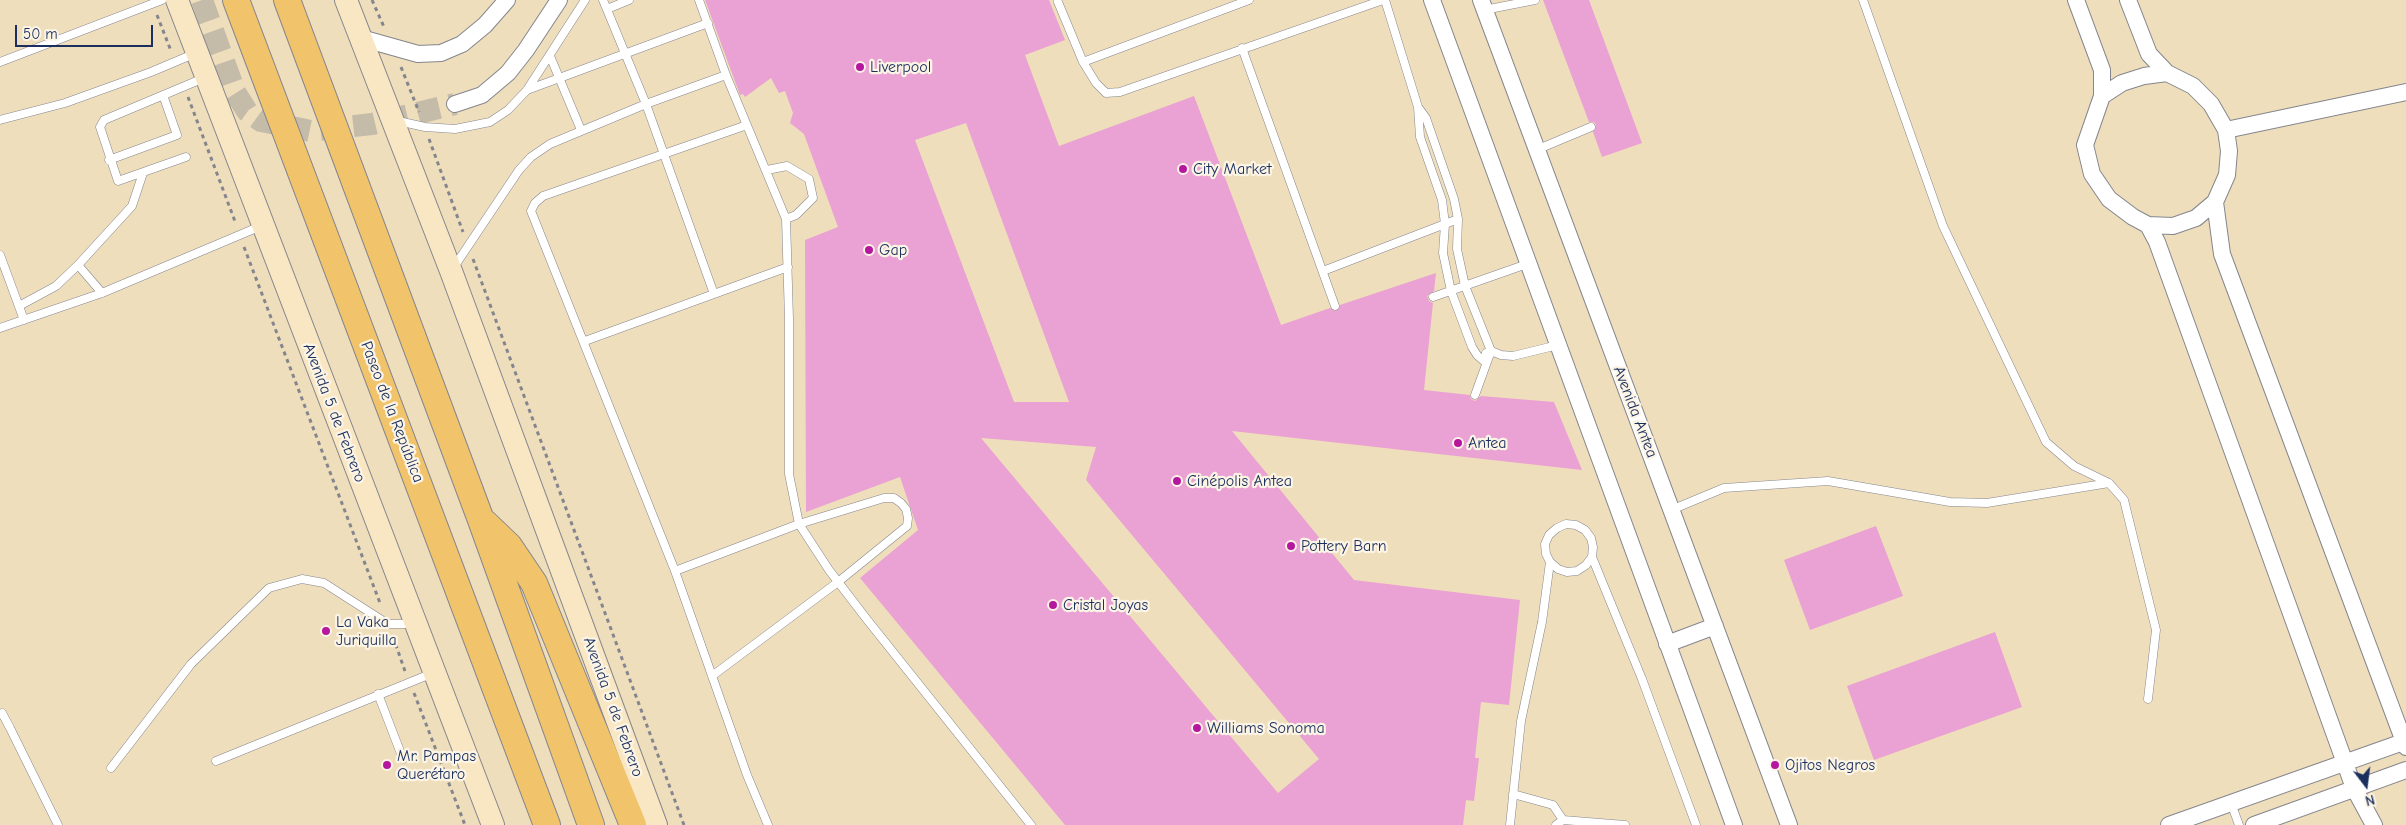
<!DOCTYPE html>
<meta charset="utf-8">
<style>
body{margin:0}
#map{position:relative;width:2406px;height:825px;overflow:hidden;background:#efdebc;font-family:"Comic Neue",sans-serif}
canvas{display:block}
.north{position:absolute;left:2341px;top:760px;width:50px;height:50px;-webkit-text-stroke:4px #fcf5e5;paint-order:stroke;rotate:165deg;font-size:14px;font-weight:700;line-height:20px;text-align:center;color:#1b2f5e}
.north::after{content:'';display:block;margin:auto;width:18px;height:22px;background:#1b2f5e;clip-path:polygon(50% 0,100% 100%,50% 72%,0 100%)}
.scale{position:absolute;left:15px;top:25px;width:138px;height:22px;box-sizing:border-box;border:2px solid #1b2f5e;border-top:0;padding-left:6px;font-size:15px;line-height:18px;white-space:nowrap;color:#1b2f5e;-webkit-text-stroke:4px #fcf5e5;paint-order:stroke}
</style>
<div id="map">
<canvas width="2406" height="825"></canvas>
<div class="north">N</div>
<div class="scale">50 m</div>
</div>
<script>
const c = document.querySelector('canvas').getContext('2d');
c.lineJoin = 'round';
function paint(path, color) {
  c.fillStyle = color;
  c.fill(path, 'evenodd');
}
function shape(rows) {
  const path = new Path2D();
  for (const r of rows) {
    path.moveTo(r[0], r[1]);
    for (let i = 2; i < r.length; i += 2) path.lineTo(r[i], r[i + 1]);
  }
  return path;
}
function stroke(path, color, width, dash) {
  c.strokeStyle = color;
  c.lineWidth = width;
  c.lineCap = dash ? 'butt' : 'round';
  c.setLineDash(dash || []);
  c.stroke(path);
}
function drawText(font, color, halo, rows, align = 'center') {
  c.font = font + ' "Comic Neue",sans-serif';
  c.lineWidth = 4.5;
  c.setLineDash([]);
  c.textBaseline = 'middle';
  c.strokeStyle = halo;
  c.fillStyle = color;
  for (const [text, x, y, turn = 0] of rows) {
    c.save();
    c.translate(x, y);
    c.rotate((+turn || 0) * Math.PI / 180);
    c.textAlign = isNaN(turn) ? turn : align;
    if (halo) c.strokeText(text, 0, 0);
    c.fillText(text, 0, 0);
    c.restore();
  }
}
paint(shape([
 [705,0,1049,0,1065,40,1025,55,1059,146,1194,96,1281,325,1330,308,1336,311,1340,305,1436,273,1434,291,1427,296,1429,301,1433,303,1424,390,1470,395,1471,399,1475,401,1481,396,1554,402,1582,470,1232,431,1354,580,1520,600,1509,705,1481,702,1475,758,1479,758,1474,801,1466,800,1463,825,1065,825,860,578,918,530,900,477,806,512,805,240,838,227,804,134,790,123,793,113,785,91,779,93,771,78,745,97,743,94,740,95],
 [966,123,1069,402,1014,402,915,140],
 [981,438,1096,447,1086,480,1319,759,1278,793],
 [1543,0,1589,0,1642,143,1602,157,1593,132,1596,125,1594,122,1589,122],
 [1876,526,1903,596,1810,630,1784,560],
 [1995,632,2022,707,1874,760,1847,686]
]), '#eaa1d3');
stroke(shape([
 [202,0,235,92,247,111,261,121,311,131,372,124,455,104]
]), '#c5bba9', 22, [22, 11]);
const service = shape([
 [603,0,646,104,714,294],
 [699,0,726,75,786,219,789,319,789,474,799,524,829,570,865,617,1031,825],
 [1385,0,1418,107,1420,137,1442,200,1445,224,1443,253,1451,291,1472,347,1477,355,1485,362],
 [1863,0,1943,226,2046,442,2074,466,2109,483,2124,500,2156,630,2148,699],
 [1058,2,1083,62,1096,83,1106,93,1120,92,1383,0],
 [607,9,629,0],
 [1484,10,1535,0],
 [1242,48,1335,306],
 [550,56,581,130],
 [0,62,162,0],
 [1083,62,1249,0],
 [527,90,708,23],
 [1418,107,1426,118,1454,199,1458,219,1457,249,1465,286,1491,351,1475,395],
 [0,120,65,103,151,72,196,53],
 [398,121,425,127,455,129,490,122,508,110,527,90,585,0],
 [747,125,543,196,535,203,531,211,675,571,747,775,768,825],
 [1536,150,1591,127],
 [186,157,118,181,100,127,104,120,204,78],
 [109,160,177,135,163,95],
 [767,170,787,166,809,179,813,198,796,215,786,219],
 [0,255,24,320],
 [78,265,102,293],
 [454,267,519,170,531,157,550,144,646,104,726,75],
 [1323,271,1458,219],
 [1433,297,1527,264],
 [19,306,56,286,78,265,132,206,143,173],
 [0,328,102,293,261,226],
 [585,341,788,267],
 [1486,353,1491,351,1501,355,1513,356,1558,345],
 [1671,510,1724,488,1828,481,1950,502,1987,503,2109,483],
 [1592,557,1586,565,1577,571,1567,572,1558,569,1550,562,1546,554,1545,544,1549,535,1557,528,1566,524,1576,525,1585,530,1591,538,1593,547,1592,557,1642,679,1696,825],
 [675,571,799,524,884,498,894,498,901,503,906,509,908,518,907,526,838,582,712,676],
 [378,694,403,759],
 [0,714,2,713,10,728,58,825],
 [216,761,433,673],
 [111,768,191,664,269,588,302,579,324,583,388,624,413,624],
 [1513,794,1553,805,1563,820],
 [2231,803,2239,825],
 [1510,825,1521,721,1542,622,1550,562],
 [1556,825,1563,820,1625,825]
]);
const minor = shape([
 [1432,0,1734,825],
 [1481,0,1789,825],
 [2076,0,2102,70,2102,96,2085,145,2092,174,2109,199,2133,217,2148,225,2157,242,2354,788,2374,825],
 [2128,0,2149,54,2167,73,2193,86,2211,104,2226,130,2229,151,2227,175,2215,202,2222,254,2406,747],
 [361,38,418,54,441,53,462,44,485,25,507,0],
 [2102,96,2122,83,2144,76,2167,73],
 [455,104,482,95,508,73,526,50,559,0],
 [2226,130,2406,92],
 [2148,225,2173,226,2196,218,2215,202],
 [1667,644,1715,626],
 [2169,825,2406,741],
 [2254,825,2406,770]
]);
const secondary = shape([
 [177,0,493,825],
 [346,0,451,271,656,825]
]);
const trunk = shape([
 [236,0,547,825],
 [287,0,481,520,591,825],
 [485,523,509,546,534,583,633,825]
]);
stroke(service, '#85868d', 9);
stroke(minor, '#85868d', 18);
stroke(secondary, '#85868d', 24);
stroke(trunk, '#85868d', 28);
stroke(shape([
 [372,0,384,27],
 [157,15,171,51],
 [401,67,419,112],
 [188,97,236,224],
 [429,139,463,232],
 [244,247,380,603],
 [473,259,684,825],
 [393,637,405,671],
 [414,693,465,825]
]), '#85868d', 3, [4, 4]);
stroke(service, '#fff', 8);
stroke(minor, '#fff', 16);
stroke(secondary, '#f9e7c3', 22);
stroke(trunk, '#f1c36a', 26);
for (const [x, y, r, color] of [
 [860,67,5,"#b5179e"],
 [1183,169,5,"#b5179e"],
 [869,250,5,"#b5179e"],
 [1458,443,5,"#b5179e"],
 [1177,481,5,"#b5179e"],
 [1291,546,5,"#b5179e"],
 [1053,605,5,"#b5179e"],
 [326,631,5,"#b5179e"],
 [1197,728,5,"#b5179e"],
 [387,765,5,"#b5179e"],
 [1775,765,5,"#b5179e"]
]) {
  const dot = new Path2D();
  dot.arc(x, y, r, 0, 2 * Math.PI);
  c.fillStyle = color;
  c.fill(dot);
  stroke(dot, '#fcf5e5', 2);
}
drawText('16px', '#1b2f5e', '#fcf5e5', [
 ["Liverpool",870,67],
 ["City Market",1193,169],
 ["Gap",879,250],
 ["Antea",1468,443],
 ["Cinépolis Antea",1187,481],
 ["Pottery Barn",1301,546],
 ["Cristal Joyas",1063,605],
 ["La Vaka",336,622],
 ["Juriquilla",336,640],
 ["Williams Sonoma",1207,728],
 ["Mr. Pampas",397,756],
 ["Querétaro",397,774],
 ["Ojitos Negros",1785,765]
], 'left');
drawText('16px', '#1b2f5e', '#fcf5e5', [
 ["Paseo de la República",392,412,69],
 ["Avenida Antea",1635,412,69],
 ["Avenida 5 de Febrero",334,413,69],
 ["Avenida 5 de Febrero",613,707,70]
]);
</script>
